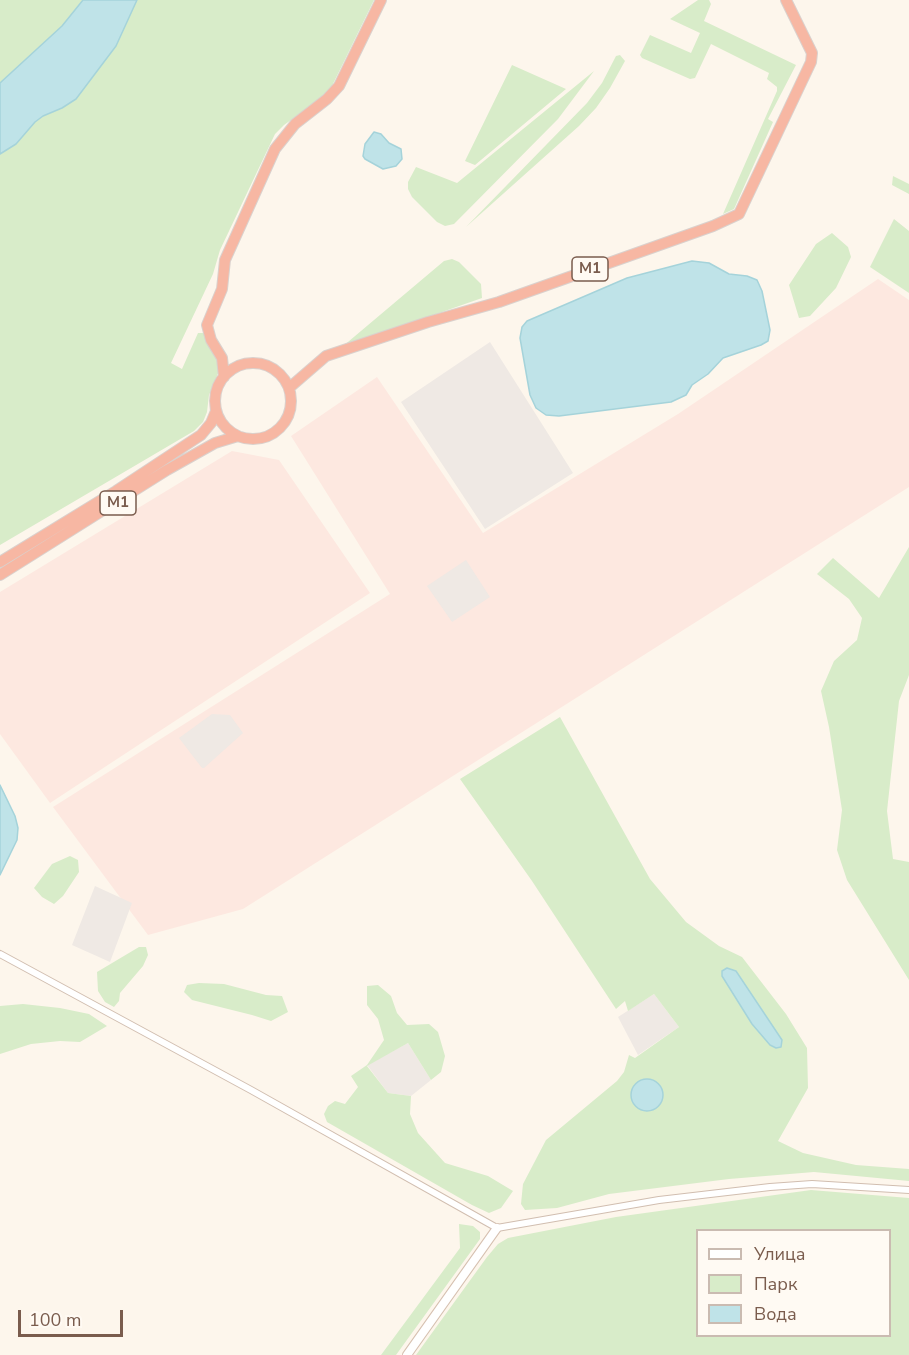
<!DOCTYPE html>
<meta charset="utf-8">
<style>
body{margin:0}
#map{position:relative;width:909px;height:1355px;overflow:hidden;background:#fdf6ec;font-family:"Nunito Sans",sans-serif}
canvas{display:block}
.legend{position:absolute;left:696px;top:1229px;width:195px;height:108px;box-sizing:border-box;background:#fffaf3;border:2px solid #cabbb1;margin:0;padding:8px 10px;list-style:none;font-size:18px;color:#7a5c4d}
.legend li{display:flex;align-items:center;gap:12px;height:30px}
.legend b{width:30px;border:2px solid #cabbb1}
.scale{position:absolute;left:18px;top:1310px;width:105px;height:27px;box-sizing:border-box;border:3px solid #7a5c4d;border-top:0;padding-left:8px;font-size:18px;line-height:21px;white-space:nowrap;color:#7a5c4d;-webkit-text-stroke:4px #fffaf3;paint-order:stroke}
</style>
<div id="map">
<canvas width="909" height="1355"></canvas>
<ul class="legend">
<li><b style="height:8px;background:#fff"></b>Улица</li>
<li><b style="height:16px;background:#d8ecc9"></b>Парк</li>
<li><b style="height:16px;background:#bfe3e8"></b>Вода</li>
</ul>
<div class="scale">100 m</div>
</div>
<script>
const c = document.querySelector('canvas').getContext('2d');
c.lineJoin = 'round';
function paint(path, color) {
  c.fillStyle = color;
  c.fill(path, 'evenodd');
}
function shape(rows) {
  const path = new Path2D();
  for (const r of rows) {
    if (r.length === 3) {
      path.moveTo(r[0] + r[2], r[1]);
      path.arc(r[0], r[1], r[2], 0, 2 * Math.PI);
      continue;
    }
    path.moveTo(r[0], r[1]);
    for (let i = 2; i < r.length; i += 2) path.lineTo(r[i], r[i + 1]);
  }
  return path;
}
function stroke(path, color, width, dash) {
  c.strokeStyle = color;
  c.lineWidth = width;
  c.lineCap = dash ? 'butt' : 'round';
  c.setLineDash(dash || []);
  c.stroke(path);
}
function drawText(font, color, halo, rows, align = 'center') {
  c.font = font + ' "Nunito Sans",sans-serif';
  c.lineWidth = 4.5;
  c.setLineDash([]);
  c.textBaseline = 'middle';
  c.strokeStyle = halo;
  c.fillStyle = color;
  for (const [text, x, y, turn = 0] of rows) {
    c.save();
    c.translate(x, y);
    c.rotate((+turn || 0) * Math.PI / 180);
    c.textAlign = isNaN(turn) ? turn : align;
    if (halo) c.strokeText(text, 0, 0);
    c.fillText(text, 0, 0);
    c.restore();
  }
}
paint(shape([
 [878,279,909,300,909,487,243,909,148,935,53,807,390,594,291,436,377,377,483,533,678,414],
 [232,451,279,460,370,593,50,803,0,734,0,592]
]), '#fde8e0');
paint(shape([
 [490,342,573,473,485,529,401,402],
 [466,560,490,597,452,622,427,586],
 [212,714,230,715,243,733,204,768,202,768,179,738],
 [95,886,132,903,110,962,72,945],
 [654,994,679,1027,638,1055,618,1017],
 [408,1043,431,1080,411,1096,388,1093,367,1065]
]), '#efe9e4');
paint(shape([
 [0,0,374,0,331,88,324,96,284,125,275,134,220,250,213,274,171,363,182,369,198,333,204,333,218,355,219,371,209,395,207,412,203,422,194,431,0,545],
 [698,0,709,0,711,4,704,21,796,65,768,119,773,122,734,209,723,214,777,91,777,87,767,79,769,73,711,44,695,78,690,79,642,58,640,55,650,35,691,53,700,33,670,19],
 [620,55,625,61,610,88,596,108,579,126,466,227,587,103,602,83,616,56],
 [512,65,566,89,475,165,465,161],
 [594,71,558,119,454,224,445,226,437,222,412,197,408,189,408,182,416,167,457,183],
 [893,176,909,184,909,194,892,185],
 [894,219,909,231,909,293,870,267],
 [832,233,848,247,851,257,836,288,810,316,799,318,789,285,816,244],
 [452,259,459,262,481,284,482,298,342,347,444,261],
 [909,547,909,675,899,701,887,811,893,859,909,862,909,980,847,880,837,850,842,810,829,727,821,691,834,661,857,640,862,618,849,599,817,574,833,558,879,598],
 [560,717,650,879,686,922,719,946,742,957,786,1014,807,1048,808,1088,778,1141,803,1153,856,1165,909,1169,909,1181,814,1172,729,1179,609,1194,557,1208,525,1210,521,1204,523,1184,546,1140,617,1081,624,1072,629,1055,635,1058,679,1027,654,994,628,1011,625,1001,616,1009,532,881,460,779],
 [736,972,782,1040,779,1048,774,1047,761,1035,722,976],
 [70,856,78,860,79,872,63,896,54,904,42,897,34,888,52,864],
 [139,947,146,947,148,955,143,966,120,993,119,1001,114,1007,105,1002,98,991,97,972],
 [199,983,224,984,266,995,282,996,288,1012,271,1021,252,1015,192,1000,184,992,187,985],
 [378,985,391,996,397,1013,407,1025,429,1024,438,1032,445,1056,441,1072,431,1080,408,1043,367,1066,388,1093,411,1096,410,1114,418,1133,445,1163,488,1176,513,1191,501,1208,489,1213,472,1205,327,1122,324,1114,328,1106,335,1101,345,1104,358,1087,351,1076,367,1065,384,1040,378,1019,367,1005,367,986],
 [23,1004,60,1008,89,1014,107,1026,80,1042,60,1041,31,1044,0,1054,0,1006],
 [811,1190,909,1198,909,1355,416,1355,487,1257,498,1244,508,1238,616,1217],
 [698,1230,890,1230,890,1336,698,1336],
 [459,1224,473,1226,480,1232,480,1239,396,1355,381,1355,460,1248]
]), '#d8ecc9');
const water = shape([
 [83,0,137,0,116,46,76,99,62,108,43,116,35,122,16,144,0,154,0,83,62,26,83,0],
 [374,132,381,134,389,143,401,149,402,159,396,166,383,169,365,159,363,156,365,144,374,132],
 [692,261,709,263,729,274,747,276,757,280,762,291,770,330,768,341,761,345,723,358,708,374,692,385,686,395,671,402,559,416,546,415,536,408,530,395,520,338,522,327,527,321,627,278,692,261],
 [0,785,15,816,18,828,17,840,0,875,0,785],
 [727,968,736,971,782,1040,781,1047,776,1048,770,1045,752,1024,722,976,722,971,727,968],
 [647,1095,16]
]);
paint(water, '#bfe3e8');
stroke(water, '#a5d3da', 1.5);
const street = shape([
 [0,954,251,1090,497,1228,659,1200,770,1187,812,1184,909,1190]
]);
const secondary = shape([
 [407,1355,497,1228]
]);
const highway = shape([
 [253,401,38],
 [224,377,222,358,211,340,207,325,222,289,225,260,275,149,295,124,327,99,339,86,381,0],
 [289,388,326,356,428,322,499,302,713,226,739,214,811,62,812,53,786,0],
 [0,562,116,491,201,435,211,423,216,411],
 [0,575,167,470,215,443,238,436]
]);
stroke(street, '#d1beb0', 8);
stroke(secondary, '#d6c0b0', 10);
stroke(highway, '#dad1cd', 12);
stroke(street, '#fff', 6);
stroke(secondary, '#fff', 8);
stroke(highway, '#f7b7a3', 10);
for (const [x, y, w] of [
 [590,269,36],
 [118,503,36]
]) {
  const box = new Path2D();
  box.roundRect(x - w / 2, y - 12, w, 24, 4.5);
  c.fillStyle = '#fffaf3';
  c.fill(box);
  stroke(box, '#7a5c4d', 1.5);
}
drawText('bold 15px', '#7a5c4d', null, [
 ["М1",590,269],
 ["М1",118,503]
]);
</script>
